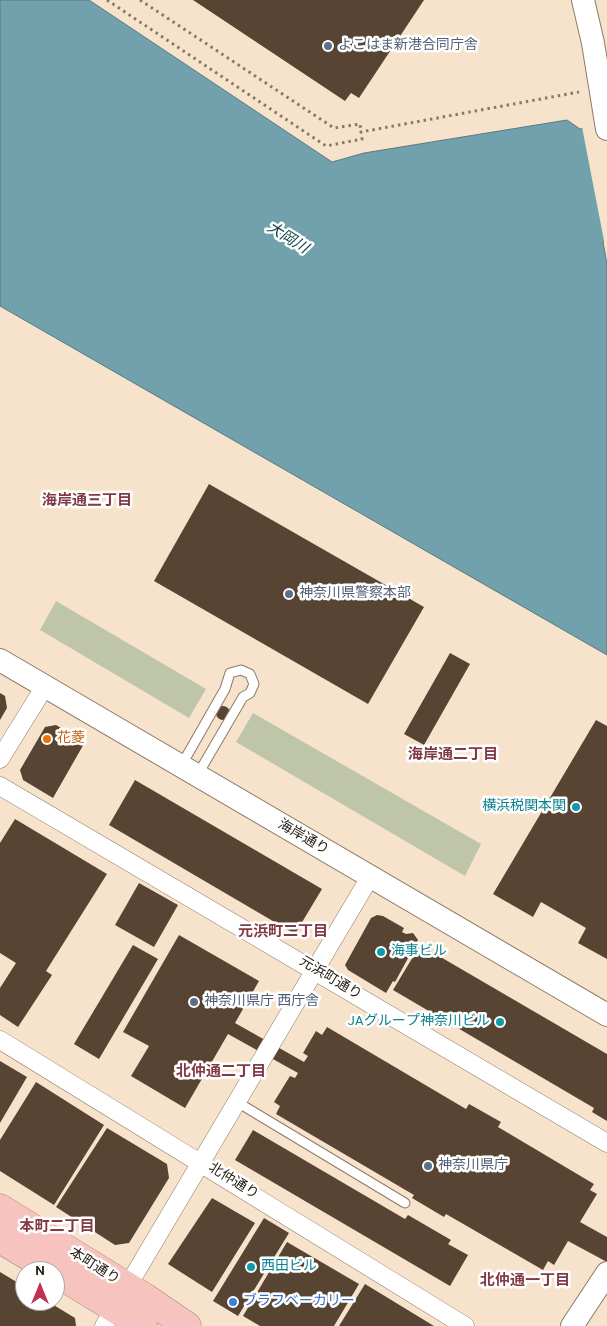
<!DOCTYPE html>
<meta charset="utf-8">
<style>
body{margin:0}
#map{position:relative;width:607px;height:1326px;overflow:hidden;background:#f7e3cc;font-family:Overpass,sans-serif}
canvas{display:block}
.north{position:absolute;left:15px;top:1261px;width:50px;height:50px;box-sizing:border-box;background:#fff;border:1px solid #a7a4a1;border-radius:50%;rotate:0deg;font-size:14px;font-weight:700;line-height:20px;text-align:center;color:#231c13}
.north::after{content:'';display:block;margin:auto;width:18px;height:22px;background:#c03051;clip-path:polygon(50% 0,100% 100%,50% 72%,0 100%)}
</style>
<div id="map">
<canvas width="607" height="1326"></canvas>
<div class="north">N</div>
</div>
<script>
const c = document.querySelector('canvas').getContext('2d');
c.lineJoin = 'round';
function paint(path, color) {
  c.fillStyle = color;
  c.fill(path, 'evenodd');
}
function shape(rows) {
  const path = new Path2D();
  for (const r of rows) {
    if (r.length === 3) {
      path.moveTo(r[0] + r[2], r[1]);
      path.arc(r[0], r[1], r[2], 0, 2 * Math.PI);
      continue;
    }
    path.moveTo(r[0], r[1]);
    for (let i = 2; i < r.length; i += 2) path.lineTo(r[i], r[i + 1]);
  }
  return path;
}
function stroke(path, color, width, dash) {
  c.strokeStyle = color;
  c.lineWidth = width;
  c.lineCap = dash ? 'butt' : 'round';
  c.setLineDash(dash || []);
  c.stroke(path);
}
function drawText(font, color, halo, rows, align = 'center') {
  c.font = font + ' Overpass,"Noto Sans JP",sans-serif';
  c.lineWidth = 5;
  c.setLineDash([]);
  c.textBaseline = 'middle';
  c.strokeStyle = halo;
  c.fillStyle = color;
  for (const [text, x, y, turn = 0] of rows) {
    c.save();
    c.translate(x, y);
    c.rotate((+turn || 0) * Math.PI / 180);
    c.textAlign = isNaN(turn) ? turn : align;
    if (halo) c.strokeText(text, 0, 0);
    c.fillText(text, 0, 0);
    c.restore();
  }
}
paint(shape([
 [56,601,206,689,189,718,40,630],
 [253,713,481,844,465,876,236,742]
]), '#bfc5a9');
const water = shape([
 [0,0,89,0,332,162,364,153,567,120,580,129,607,126,607,241,603,242,607,264,607,655,0,306,0,0]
]);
paint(water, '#71a1ac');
stroke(water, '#5a797e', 1);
paint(shape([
 [607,124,607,251,606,251,582,127]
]), '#f7e3cc');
paint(shape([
 [193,0,424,0,359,98,351,93,345,101],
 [209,484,424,607,368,704,154,581],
 [450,653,470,664,424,745,404,734],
 [0,693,5,696,7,708,0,720],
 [223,713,7],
 [596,720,607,726,607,959,578,943,586,928,541,902,533,917,493,894],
 [56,725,85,742,53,798,23,780,20,770,45,727],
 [135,780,322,889,295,934,109,825],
 [15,819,107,874,46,971,52,975,18,1027,0,1015,0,988,16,963,0,953,0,843],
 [139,883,178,905,154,947,115,925],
 [377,915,383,916,404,928,402,932,406,934,413,933,418,940,395,982,393,981,386,993,348,970,345,965,371,918],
 [179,935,259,981,235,1023,304,1062,308,1056,303,1053,316,1031,322,1035,327,1027,466,1109,469,1104,501,1122,498,1127,594,1184,590,1190,597,1194,580,1222,607,1237,607,1262,568,1241,554,1265,548,1261,543,1270,446,1214,444,1217,412,1198,414,1195,276,1114,280,1106,274,1102,290,1076,295,1078,298,1073,228,1034,185,1108,131,1076,149,1046,123,1032],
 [133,945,158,959,99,1059,74,1044],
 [420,945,607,1054,607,1121,592,1112,594,1108,393,990],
 [0,1061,27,1077,0,1123],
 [36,1082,104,1125,54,1205,0,1171,0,1140],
 [107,1128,167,1164,169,1178,129,1243,115,1245,56,1207],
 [253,1130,405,1219,408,1215,451,1240,448,1244,468,1255,450,1286,235,1160],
 [212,1198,255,1223,212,1292,168,1264],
 [264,1218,289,1233,238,1316,213,1301],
 [287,1242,359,1284,334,1326,260,1326,243,1316],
 [0,1272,25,1287,25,1301,47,1301,75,1318,76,1326,0,1326],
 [365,1284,434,1326,339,1326]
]), '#574433');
const service = shape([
 [181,766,225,689,230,673,241,670,250,674,254,684,250,693,243,697,198,774],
 [237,1102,405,1203]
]);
const minor = shape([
 [0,759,45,686],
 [0,786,607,1143],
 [0,1040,465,1326],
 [104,1326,370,877]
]);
const tertiary = shape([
 [583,0,593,43,607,129],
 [0,660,607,1015],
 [572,1326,607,1273]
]);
const trunk = shape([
 [0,1208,146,1298,187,1326],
 [0,1239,53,1271],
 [55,1272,143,1326]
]);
stroke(service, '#8d7b66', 11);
stroke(minor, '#8d7b66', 19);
stroke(tertiary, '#8d7b66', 24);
stroke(trunk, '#ac7f78', 29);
stroke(shape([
 [107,0,326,146,362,139,361,132,579,92],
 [140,0,334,128,360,124,361,132]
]), '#86796a', 3, [2.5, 4]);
stroke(service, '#fff', 9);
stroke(minor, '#fff', 18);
stroke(tertiary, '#fff', 22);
stroke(trunk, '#f7c3be', 28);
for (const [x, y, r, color] of [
 [328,46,5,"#5c6f8a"],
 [289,594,5,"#5c6f8a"],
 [47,739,5,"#e8710a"],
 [576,807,5,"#0f9aa8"],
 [381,952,5,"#0f9aa8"],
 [194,1002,5,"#5c6f8a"],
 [500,1022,5,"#0f9aa8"],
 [428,1166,5,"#5c6f8a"],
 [251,1267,5,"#0f9aa8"],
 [233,1302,5,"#3f7fe0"]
]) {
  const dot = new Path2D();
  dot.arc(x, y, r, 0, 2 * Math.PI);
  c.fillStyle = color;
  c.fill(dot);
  stroke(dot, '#fff', 2);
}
drawText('14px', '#4e5e75', '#fff', [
 ["よこはま新港合同庁舎",338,46],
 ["神奈川県警察本部",299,594],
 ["神奈川県庁 西庁舎",204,1002],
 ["神奈川県庁",438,1166]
], 'left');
drawText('14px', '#c56008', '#fff', [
 ["花菱",57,739]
], 'left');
drawText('14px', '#0d838f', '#fff', [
 ["横浜税関本関",566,807],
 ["海事ビル",391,952,"left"],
 ["JAグループ神奈川ビル",490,1022],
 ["西田ビル",261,1267,"left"]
], 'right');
drawText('14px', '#231c13', '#fff', [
 ["海岸通り",303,838,30],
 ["元浜町通り",330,979,31],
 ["北仲通り",233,1182,32],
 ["本町通り",94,1267,32]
]);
drawText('14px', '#366cbe', '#fff', [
 ["ブラフベーカリー",243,1302]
], 'left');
drawText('italic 15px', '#15424a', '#fff', [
 ["大岡川",287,239,32]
]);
drawText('bold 15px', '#823a45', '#fff', [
 ["海岸通三丁目",87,502],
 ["海岸通二丁目",453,756],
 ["元浜町二丁目",283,933],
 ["北仲通二丁目",221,1073],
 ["本町二丁目",57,1228],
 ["北仲通一丁目",525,1282]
]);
</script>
